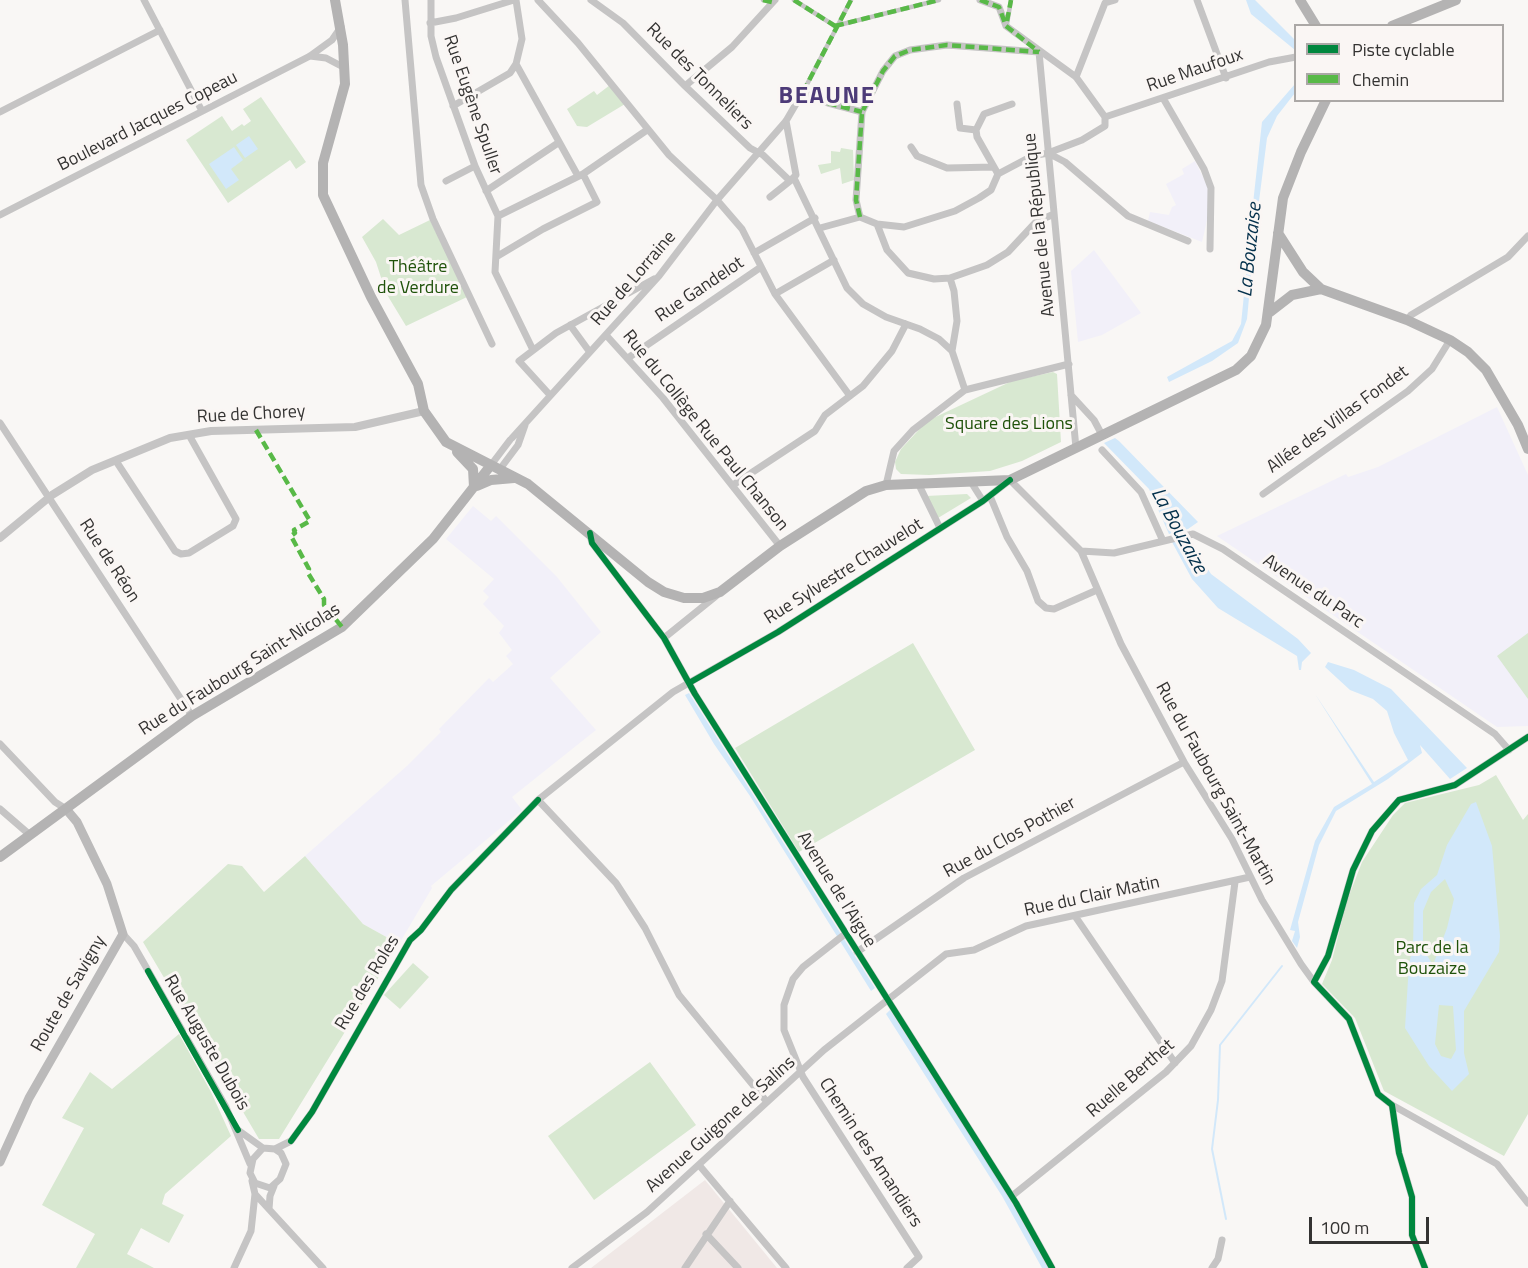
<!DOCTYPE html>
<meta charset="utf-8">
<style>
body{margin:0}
#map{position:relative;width:1528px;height:1268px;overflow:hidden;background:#f9f7f5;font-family:"Titillium Web",sans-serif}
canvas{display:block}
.legend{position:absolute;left:1294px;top:24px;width:210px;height:78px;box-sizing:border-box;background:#faf6f4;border:2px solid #aba8a6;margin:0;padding:8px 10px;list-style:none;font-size:18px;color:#343332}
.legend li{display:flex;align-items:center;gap:12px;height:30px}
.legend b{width:30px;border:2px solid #aba8a6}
.scale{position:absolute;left:1309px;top:1217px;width:120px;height:27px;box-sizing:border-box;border:3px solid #343332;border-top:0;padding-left:8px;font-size:18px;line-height:21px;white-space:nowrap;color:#343332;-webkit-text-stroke:4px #faf6f4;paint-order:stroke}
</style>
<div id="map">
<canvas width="1528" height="1268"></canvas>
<ul class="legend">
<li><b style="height:8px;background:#00873e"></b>Piste cyclable</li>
<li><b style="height:8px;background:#58b947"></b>Chemin</li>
</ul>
<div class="scale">100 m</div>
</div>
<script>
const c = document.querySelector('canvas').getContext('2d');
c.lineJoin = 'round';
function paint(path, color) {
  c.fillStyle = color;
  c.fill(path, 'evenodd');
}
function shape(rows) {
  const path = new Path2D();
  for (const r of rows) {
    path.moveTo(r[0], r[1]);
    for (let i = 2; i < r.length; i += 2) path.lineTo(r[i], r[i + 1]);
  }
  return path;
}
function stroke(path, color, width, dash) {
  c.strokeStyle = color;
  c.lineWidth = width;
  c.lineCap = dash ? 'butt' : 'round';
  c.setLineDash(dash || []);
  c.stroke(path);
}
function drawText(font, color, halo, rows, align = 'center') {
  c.font = font + ' "Titillium Web",sans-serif';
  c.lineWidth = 6;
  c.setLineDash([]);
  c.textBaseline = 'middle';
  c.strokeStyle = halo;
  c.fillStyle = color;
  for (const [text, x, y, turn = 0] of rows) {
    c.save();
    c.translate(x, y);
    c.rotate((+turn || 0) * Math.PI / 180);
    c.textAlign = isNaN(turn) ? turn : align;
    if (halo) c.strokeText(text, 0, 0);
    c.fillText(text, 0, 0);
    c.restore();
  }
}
paint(shape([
 [705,1180,777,1268,591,1268]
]), '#f0e8e6');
paint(shape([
 [1195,161,1208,187,1209,212,1202,242,1148,221,1150,212,1169,215,1172,207,1176,205,1166,184,1184,174,1182,169],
 [1094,250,1141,313,1102,335,1078,342,1071,271],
 [1497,407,1528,475,1528,726,1497,727,1217,536,1346,474,1348,477,1378,467],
 [473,506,491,521,496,516,557,577,601,632,550,678,596,730,512,797,522,810,431,886,432,888,399,944,363,924,305,856,408,765,441,732,439,729,489,678,493,682,513,664,506,656,512,650,499,633,504,626,483,604,489,597,483,591,494,579,446,539]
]), '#f2f0f9');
paint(shape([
 [610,85,625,104,587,127,577,126,567,109,594,91,597,95],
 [261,97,306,162,296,169,290,160,228,203,186,140,222,116,232,131,242,124,244,126,251,121,243,109],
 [841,148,853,150,854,180,842,184,840,168,821,174,818,165,831,163,831,151,840,152],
 [383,219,399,235,430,220,467,297,406,326,386,293,376,262,362,237],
 [1053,372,1057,374,1061,442,1022,461,990,471,929,475,901,474,896,469,895,462,901,449,927,421,1012,381],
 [967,494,971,498,938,518,926,496],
 [1528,633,1528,699,1497,656],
 [913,643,975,750,799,852,735,748],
 [1496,775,1523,820,1528,814,1528,1114,1504,1156,1384,1091,1355,1018,1322,984,1332,960,1347,901,1362,862,1393,815,1405,803,1479,785],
 [305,856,363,924,399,944,279,1139,259,1139,143,942,228,864,242,866,264,892],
 [413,963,429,977,400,1009,384,995],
 [179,1034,211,1092,231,1136,165,1194,162,1204,184,1215,169,1243,141,1228,127,1254,154,1268,76,1268,95,1234,42,1205,84,1128,62,1118,90,1072,112,1089],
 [650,1062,696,1125,594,1200,548,1136]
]), '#d8e8d1');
paint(shape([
 [1246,0,1255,0,1295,40,1295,50,1251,14],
 [1295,84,1295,93,1277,116,1267,138,1254,241,1249,240,1262,122],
 [249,136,258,149,245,158,236,145],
 [234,147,243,160,231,169,239,180,226,189,209,164],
 [1249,245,1254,245,1247,319,1238,343,1212,361,1169,382,1167,377,1232,341,1241,324],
 [1115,438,1119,441,1198,522,1188,529,1169,534,1149,489,1104,443],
 [1188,538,1211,574,1298,639,1311,653,1302,662,1301,670,1299,670,1297,656,1218,608,1192,579,1172,542],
 [1328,662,1354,670,1391,689,1467,768,1450,779,1420,745,1422,753,1388,779,1336,811,1319,845,1298,922,1300,937,1297,948,1292,941,1295,931,1290,930,1315,841,1334,807,1372,784,1315,694,1374,782,1408,760,1394,733,1387,711,1373,699,1350,690,1325,667],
 [689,693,875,988,871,991,750,796,714,744,685,695],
 [1476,802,1492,846,1500,936,1499,952,1464,1011,1464,1053,1469,1074,1452,1091,1429,1066,1405,1028,1409,964,1413,947,1414,903,1421,889,1437,875,1447,845,1471,804],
 [1445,879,1454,899,1447,928,1433,965,1423,949,1423,911,1431,892],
 [1439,1005,1453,1006,1456,1050,1451,1059,1441,1056,1435,1044],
 [890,1010,1005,1191,1048,1268,1042,1268,1002,1196,886,1014]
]), '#d2e8fa');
stroke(shape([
 [1226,1219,1212,1149,1218,1100,1220,1045,1282,966]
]), '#d2e8fa', 2);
stroke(shape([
 [763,0,772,2],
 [794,0,835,26],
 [1007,24,1011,0],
 [835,26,939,0],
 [803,92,851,0]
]), '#c5c4c4', 4.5);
stroke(shape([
 [144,0,202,111],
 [405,0,421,185,433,219,492,344],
 [431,0,431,36,436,57,475,166,498,216,495,272,533,350],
 [538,0,578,43,669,155,717,200,742,229,775,294,850,396],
 [591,0,623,23,685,86,750,148,763,155,790,181,796,175,786,121],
 [980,0,999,7,1006,26,1076,77,1105,117],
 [1197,0,1226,78],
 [430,23,456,18,514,0],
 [1039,52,1076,448],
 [310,56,326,58,345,68],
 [516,64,578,176],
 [1076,77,1105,3,1115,0],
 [685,86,732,47,775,0],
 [1163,98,1204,169,1211,188,1210,249],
 [957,104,960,128,976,130],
 [453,106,510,73,516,64,522,39,516,0],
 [0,112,160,30],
 [1105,117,1269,62,1296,57],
 [911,147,917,156,947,168,994,167,998,174],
 [1048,153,1065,162,1128,216,1188,241],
 [994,167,977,137,976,130,984,114,1012,104],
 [998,174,1032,156,1048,153,1082,140,1105,126,1105,117],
 [794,178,847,288,863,304,886,317,920,329,939,339,952,351,965,390],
 [446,181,475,166],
 [486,191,558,143],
 [770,197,790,181],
 [0,215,310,56,332,40,341,27],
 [498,216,583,174,647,130],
 [860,217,856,200,862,112,883,71,895,56,910,50,947,45,1039,52],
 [860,217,877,224,904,227,955,211,979,198,991,190,998,174],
 [877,224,887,250,908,273,934,279,950,278,987,265,1008,252,1036,222,1054,214],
 [820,228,860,217],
 [754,253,815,218],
 [496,257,543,229,597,202,583,174],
 [950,278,954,291,957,321,952,351],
 [775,294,834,260],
 [1407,320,1411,315,1508,257,1528,236],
 [570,325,589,351],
 [606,335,663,398,780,546],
 [628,358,761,267],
 [549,394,519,361,556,333,654,279],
 [1071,395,1094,420,1102,435],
 [0,423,192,716],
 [512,438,659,276,717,200,786,121,803,92,828,103,862,112],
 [1102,450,1141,492,1163,541],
 [116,461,175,551,181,554,189,553,233,526,236,519,189,435],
 [491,465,510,440],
 [500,469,518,445,525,425],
 [971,482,983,501],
 [918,483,940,528],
 [733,485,815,431,825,415,863,386,892,351,906,324],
 [886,485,894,451,913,430,965,390,1069,364],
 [1263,494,1408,391,1432,369,1450,340],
 [990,496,1007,537,1027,571,1038,601,1046,608,1054,609,1097,590],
 [590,535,592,543,664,638,695,694,1016,1203,1052,1268],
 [1081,551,1114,553,1193,534,1223,549,1495,734,1509,750],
 [664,638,716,596],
 [0,744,55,802,66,809],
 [538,800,616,883,645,928,679,995,767,1102],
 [0,809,30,835],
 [1075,916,1175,1063],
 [123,934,134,946,226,1107,250,1164],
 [845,934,803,967,793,979,784,1005,784,1030,803,1077,919,1257,907,1268],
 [857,952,964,878,1184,762],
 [1314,982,1328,956,1353,870,1372,831,1399,800,1455,785,1528,737],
 [1392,1105,1399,1153,1412,1197,1412,1235,1425,1268],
 [238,1130,263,1148],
 [263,1148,275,1149,281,1153,286,1164,280,1179,270,1188,255,1183,250,1173,253,1159,263,1148],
 [275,1149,291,1141,312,1112,410,940,421,930,451,890,538,800,673,692,778,632,983,501,1010,480,1081,551,1121,644,1184,762,1232,839,1262,900,1301,964,1314,982,1349,1019,1378,1094,1392,1105,1497,1164,1528,1203],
 [699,1165,786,1268],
 [255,1194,323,1268],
 [1012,1196,1166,1072,1191,1046,1211,1010,1222,981,1235,882],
 [269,1209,270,1196,274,1186],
 [706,1234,738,1268],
 [234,1268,251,1231,255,1194,252,1181],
 [572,1268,647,1212,824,1050,946,954,974,950,1026,926,1250,877],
 [685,1268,730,1201],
 [1212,1268,1218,1259,1222,1240]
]), '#c5c4c4', 7);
stroke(shape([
 [0,538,52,495,92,470,170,438,211,431,355,427,424,411]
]), '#c5c4c4', 8);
stroke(shape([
 [0,1162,29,1098,123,934,107,884,77,822,66,809]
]), '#bbbaba', 9);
stroke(shape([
 [335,0,343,45,345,84,323,163,323,195,371,297,418,384,424,411,446,442,528,484,648,582,664,592,684,598,703,598,720,592,780,546,866,491,886,485,1010,480,1236,370,1251,356,1266,325,1283,198,1301,152,1326,100],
 [1300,0,1316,26],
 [1392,26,1456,0],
 [1278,233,1303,272,1321,289,1407,320,1450,340,1468,352,1486,370,1518,425,1528,449],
 [1270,312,1292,295,1321,289],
 [457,452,473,469,474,487],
 [477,486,491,480,514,478],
 [0,857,192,716,342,627,433,539,491,465]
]), '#b4b3b3', 10);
stroke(shape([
 [763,0,772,2,775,0],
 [794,0,835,26],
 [980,0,999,7,1006,26],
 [1007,21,1011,0],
 [835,26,939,0],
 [1006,26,1039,52],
 [803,92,851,0],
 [828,103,862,112],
 [860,217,856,200,862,112,883,71,895,56,910,50,947,45,1039,52],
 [256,430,310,521,294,530,295,533,291,536,309,569,308,573,324,599,324,605,342,627]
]), '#58b947', 4.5, [9, 4.5]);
stroke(shape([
 [590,533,592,543,664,638,695,694,1016,1203,1052,1268],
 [689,683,778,632,983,501,1010,480],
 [148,971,238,1130],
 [291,1141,312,1112,410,940,421,930,451,890,538,800],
 [1425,1268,1412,1235,1412,1197,1399,1153,1392,1105,1378,1094,1349,1019,1314,982,1328,956,1353,870,1372,831,1399,800,1455,785,1528,737]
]), '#00873e', 6);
drawText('18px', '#343332', '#faf6f4', [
 ["Rue Maufoux",1195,71,-19],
 ["Rue des Tonneliers",699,77,45],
 ["Rue Eugène Spuller",472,105,71],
 ["Boulevard Jacques Copeau",148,122,-27],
 ["Avenue de la République",1040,225,-96],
 ["Rue de Lorraine",634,279,-49],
 ["Rue Gandelot",700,290,-34],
 ["Rue de Chorey",251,415,-3],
 ["Allée des Villas Fondet",1338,420,-36],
 ["Rue du Collège Rue Paul Chanson",705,431,51],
 ["Rue de Réon",109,561,57],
 ["Rue Sylvestre Chauvelot",844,572,-32],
 ["Avenue du Parc",1313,592,34],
 ["Rue du Faubourg Saint-Nicolas",240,670,-32],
 ["Rue du Faubourg Saint-Martin",1215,784,61],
 ["Rue du Clos Pothier",1010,838,-29],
 ["Avenue de l'Aigue",836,890,58],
 ["Rue du Clair Matin",1092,897,-12],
 ["Rue des Roles",368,983,-59],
 ["Route de Savigny",69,994,-60],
 ["Rue Auguste Dubois",206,1043,60],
 ["Ruelle Berthet",1131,1079,-41],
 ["Avenue Guigone de Salins",721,1125,-42],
 ["Chemin des Amandiers",870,1153,57]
]);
drawText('18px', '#1f520a', '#faf6f4', [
 ["Théâtre",418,268],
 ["de Verdure",418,289],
 ["Square des Lions",1009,425],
 ["Parc de la",1432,949],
 ["Bouzaize",1432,970]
]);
drawText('italic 20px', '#03304b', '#faf6f4', [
 ["La Bouzaise",1251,250,-84],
 ["La Bouzaize",1178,531,61]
]);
c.letterSpacing = '1.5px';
drawText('bold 24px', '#4d3b78', '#faf6f4', [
 ["BEAUNE",827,97]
]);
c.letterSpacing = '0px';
</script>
